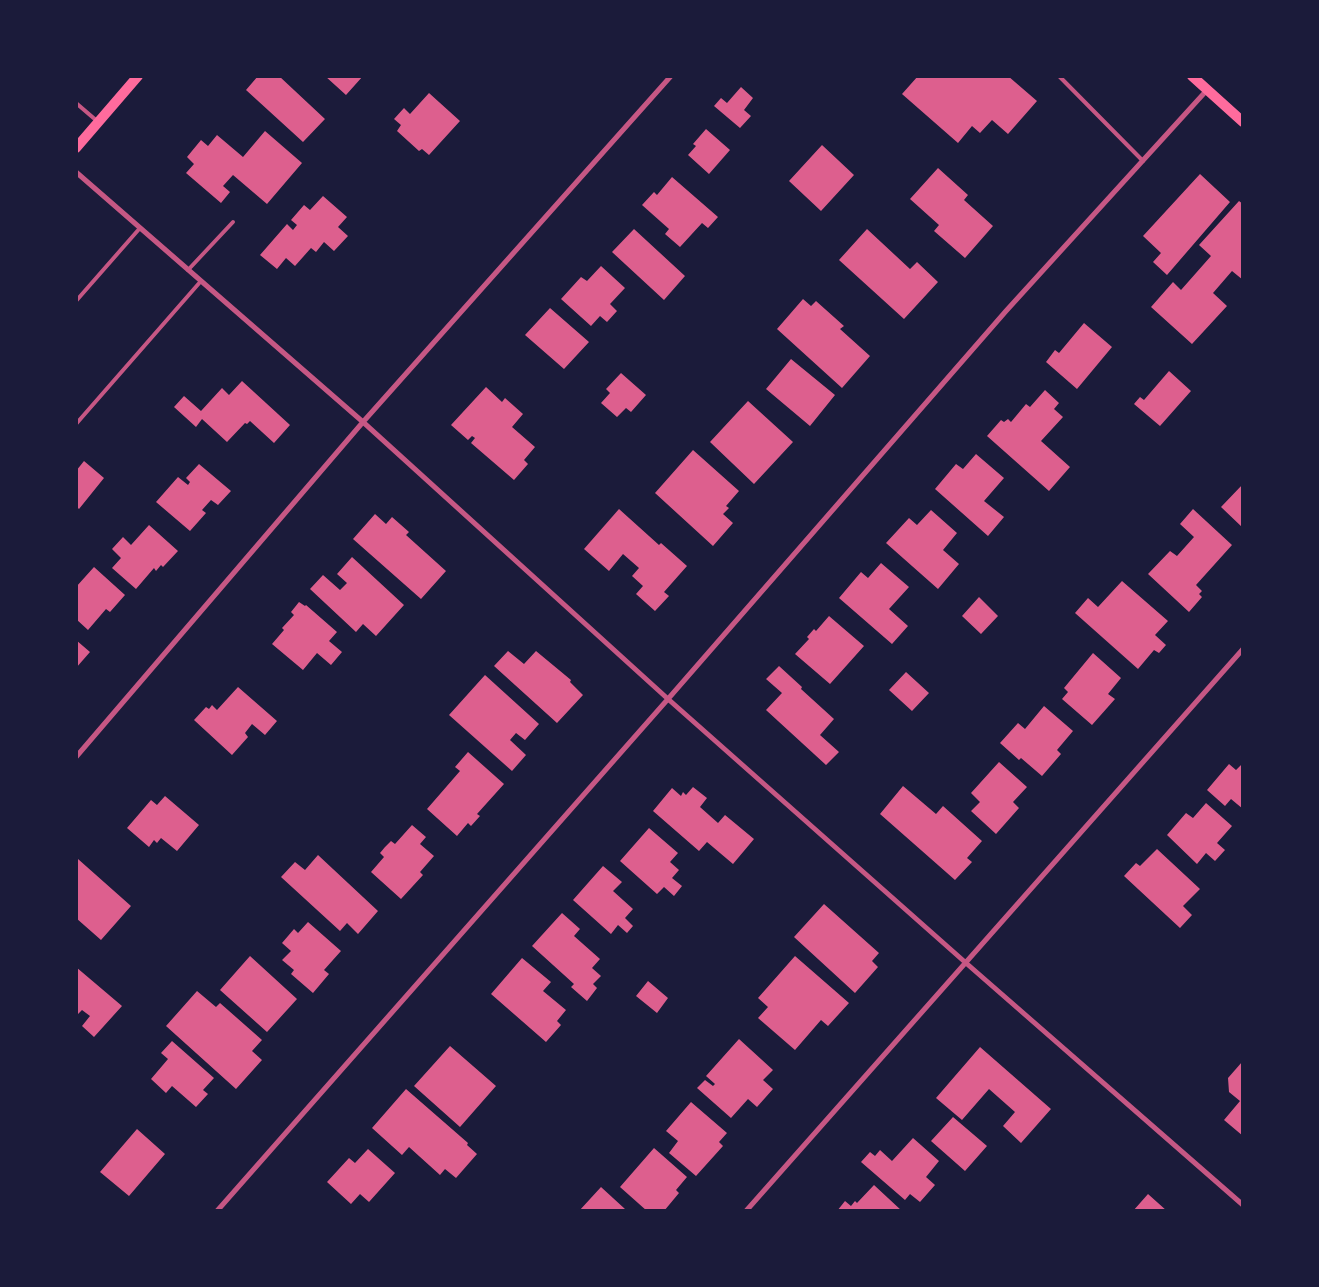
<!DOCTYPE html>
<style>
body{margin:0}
#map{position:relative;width:1319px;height:1287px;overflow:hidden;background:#1b1b3a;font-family:"Work Sans",sans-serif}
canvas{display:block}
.frame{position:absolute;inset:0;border:78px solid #1b1b3a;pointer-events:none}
</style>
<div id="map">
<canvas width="1319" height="1287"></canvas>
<div class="frame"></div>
</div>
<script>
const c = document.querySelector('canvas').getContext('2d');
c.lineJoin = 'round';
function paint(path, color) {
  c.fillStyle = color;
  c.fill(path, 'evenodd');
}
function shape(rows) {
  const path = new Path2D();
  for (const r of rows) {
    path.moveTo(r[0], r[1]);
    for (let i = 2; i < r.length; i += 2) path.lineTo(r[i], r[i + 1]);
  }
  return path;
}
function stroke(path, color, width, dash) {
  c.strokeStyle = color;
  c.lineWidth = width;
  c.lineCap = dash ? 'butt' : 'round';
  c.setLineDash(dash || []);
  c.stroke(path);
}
paint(shape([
 [258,76,279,76,325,119,303,142,246,90],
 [325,76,363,76,346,95],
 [918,76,1008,76,1037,101,1008,134,992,120,980,133,972,126,958,143,902,94],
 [741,87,753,98,744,110,751,116,740,128,714,106,721,98,727,103],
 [429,93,460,121,429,155,422,149,419,151,397,131,401,125,394,119,404,108,410,114],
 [706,129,730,150,709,174,688,155,696,146,693,144],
 [265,131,302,163,267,204,233,175,223,186,230,192,221,203,186,173,194,164,187,157,201,140,208,146,217,135,243,157],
 [822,145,854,175,821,211,789,181],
 [938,168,968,195,964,200,993,226,965,258,934,231,939,225,910,199],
 [1200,174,1230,202,1167,275,1153,262,1161,253,1143,236],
 [672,177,718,217,708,228,702,223,680,247,665,234,669,229,642,205,654,192,657,195],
 [323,196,347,217,338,227,348,236,334,251,324,242,316,252,311,248,295,266,286,258,277,269,260,255,287,224,293,230,297,225,291,220,304,205,310,210],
 [1239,201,1243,204,1243,280,1232,271,1213,293,1227,306,1192,344,1151,307,1173,282,1181,290,1211,256,1199,245],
 [634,229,685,276,664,300,612,252],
 [867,229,910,269,917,262,938,282,904,319,839,260],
 [601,266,625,288,610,304,617,311,607,322,600,316,591,326,561,299,581,277,587,281],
 [803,299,811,306,816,301,844,326,840,329,870,356,842,388,777,329],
 [550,308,589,342,564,369,525,335],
 [1084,323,1112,347,1077,389,1046,362,1055,350,1059,353],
 [791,359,835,395,810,426,766,389],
 [1169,371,1191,391,1160,426,1134,404,1140,397,1144,400],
 [621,373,646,395,631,412,626,408,617,417,601,403,610,393,606,389],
 [242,381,290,425,274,443,250,421,247,424,245,423,227,442,202,419,196,427,174,407,184,396,201,411,222,388,229,395],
 [486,387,502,402,505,398,523,414,512,427,535,447,524,460,528,464,514,480,471,443,475,438,472,436,468,440,451,425],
 [1045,390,1059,403,1054,409,1063,417,1041,441,1070,467,1049,491,987,436,1001,420,1004,422,1008,419,1011,422,1026,404,1030,407],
 [748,401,793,442,754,484,710,442],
 [693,450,739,491,726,506,729,508,723,514,733,523,713,546,655,493],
 [976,454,1004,478,984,501,1004,517,988,536,935,489,956,464,963,469],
 [84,461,104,478,79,509,76,506,76,471],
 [199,464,231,491,218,505,211,500,202,510,206,513,190,531,156,502,178,477,188,485,190,482,186,478],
 [1243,484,1243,528,1221,507],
 [619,509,659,545,661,543,687,566,664,592,669,596,655,611,636,594,643,586,632,576,639,568,623,554,609,571,584,549],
 [1193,509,1232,545,1196,585,1202,591,1199,594,1202,597,1189,612,1148,574,1170,551,1177,556,1194,537,1180,524],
 [931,510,957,533,943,550,959,564,938,589,886,543,909,518,917,525],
 [375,514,386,524,392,517,409,532,406,535,446,571,421,599,353,539],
 [149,525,178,551,163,567,161,565,156,571,154,568,136,589,112,568,121,558,112,549,123,537,131,545],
 [352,557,404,605,376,636,363,624,356,632,310,589,323,575,340,590,347,583,337,574],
 [881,563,909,587,889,609,908,626,892,644,839,598,861,572,868,578],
 [94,567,125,595,110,612,106,609,88,630,76,619,76,587],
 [1122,581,1168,621,1155,635,1166,645,1159,653,1154,650,1138,669,1075,613,1088,598,1098,607],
 [979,597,998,616,981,634,962,616],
 [299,602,305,606,306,605,337,632,329,641,342,652,331,665,317,653,303,670,272,644,284,630,282,628,294,615,291,612],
 [829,616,864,646,830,684,795,654,809,639,807,637,814,629,816,631],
 [76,640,90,652,76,668],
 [508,651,524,664,536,651,571,680,570,682,583,695,557,723,494,666],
 [1093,653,1121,678,1108,694,1115,699,1092,725,1062,699,1068,692,1064,688],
 [779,666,802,687,801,689,834,719,820,735,839,752,826,765,766,710,782,693,766,679],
 [906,672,929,693,912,711,889,690],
 [485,675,539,724,525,740,516,733,510,740,526,755,512,771,449,715],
 [238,687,277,721,265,735,252,724,245,733,248,737,232,755,194,720,206,707,209,709,212,705,217,710],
 [1044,706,1073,731,1057,750,1061,754,1042,776,1021,758,1019,760,1000,743,1018,723,1025,729],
 [468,752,504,784,477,814,480,816,471,826,468,823,457,836,427,809,460,771,455,767],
 [999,762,1027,787,1013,802,1019,808,996,834,971,811,980,802,971,793],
 [1243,763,1243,809,1231,799,1225,806,1207,790,1229,764,1236,770],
 [903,786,936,814,943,806,982,841,967,858,972,862,955,880,880,814],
 [693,787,707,798,700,807,718,823,725,815,754,839,733,864,707,842,699,851,653,811,672,788,681,796,683,792,686,795],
 [165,796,199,825,177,851,161,838,157,843,154,840,149,847,127,828,151,800,157,805],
 [1206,803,1232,826,1217,843,1225,850,1215,861,1206,853,1197,864,1167,835,1186,813,1193,818],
 [412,825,426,837,420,844,434,856,420,872,423,875,401,899,371,872,384,857,380,853,385,847,391,841,395,844],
 [649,828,678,853,670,862,679,870,672,878,682,886,674,896,664,887,657,894,620,861],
 [1157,849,1200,889,1183,906,1192,915,1180,928,1124,876,1136,863,1140,866],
 [318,855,378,911,358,934,347,923,340,931,281,877,295,862,305,870],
 [78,859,131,906,101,940,76,918,76,861],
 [603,866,622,882,613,891,633,909,625,918,633,926,627,933,618,925,611,934,573,900],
 [824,904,879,953,872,961,878,967,855,993,794,937],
 [562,913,580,929,574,936,600,959,592,968,601,976,593,984,597,988,587,1001,571,987,574,984,532,946],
 [308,922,341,951,324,970,329,974,313,993,291,974,294,970,282,960,291,951,282,943,294,929,298,933],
 [250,956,297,999,267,1032,220,990],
 [795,956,849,1003,828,1026,821,1020,795,1050,758,1018,768,1007,758,998],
 [522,958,551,982,543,991,566,1010,557,1021,561,1025,546,1042,491,994],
 [76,967,122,1006,94,1037,82,1026,90,1016,82,1010,76,1016],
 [648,981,668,998,657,1013,636,996],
 [197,991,216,1007,220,1003,262,1040,252,1051,262,1060,236,1089,166,1026],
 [739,1039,773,1070,763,1080,773,1089,757,1107,748,1099,731,1118,697,1088,705,1080,713,1086,715,1084,706,1076],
 [172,1041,214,1078,203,1090,208,1094,196,1107,172,1086,166,1093,151,1079,168,1059,161,1053],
 [450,1046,496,1086,460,1127,414,1086],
 [980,1047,1051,1109,1021,1143,1003,1126,1015,1112,989,1089,962,1120,936,1098],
 [1242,1062,1243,1063,1243,1136,1224,1120,1240,1101,1229,1092,1228,1078],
 [406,1089,468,1143,467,1145,477,1154,456,1178,445,1169,440,1175,409,1147,402,1155,372,1128],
 [691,1102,727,1133,719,1142,723,1146,696,1176,669,1153,678,1141,666,1131],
 [953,1117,987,1146,965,1171,931,1141],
 [137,1129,165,1154,129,1196,100,1172],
 [913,1138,939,1161,926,1177,935,1185,920,1202,910,1194,905,1200,861,1162,870,1152,875,1156,880,1150,892,1161],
 [654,1148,687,1177,676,1190,679,1193,664,1211,647,1211,620,1187],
 [368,1149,395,1173,369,1202,360,1194,351,1204,327,1182,349,1158,355,1163],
 [874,1185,902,1211,837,1211,845,1201,851,1206,855,1201,857,1203],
 [601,1187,625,1209,624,1211,579,1211],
 [1148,1194,1167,1211,1133,1211]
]), '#dd5f8e');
stroke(shape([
 [1059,76,1143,161],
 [76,103,97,121],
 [188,270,233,222],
 [76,301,140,228],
 [76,424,201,281]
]), '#c65784', 4);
stroke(shape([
 [76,172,363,422,668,699,966,963,1243,1205],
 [76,757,363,422,671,76],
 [217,1211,668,699,1006,311,1207,90],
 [746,1211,1243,649]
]), '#c65784', 5);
stroke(shape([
 [1192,76,1243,122],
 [76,148,138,76]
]), '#ff6b9d', 10);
</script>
